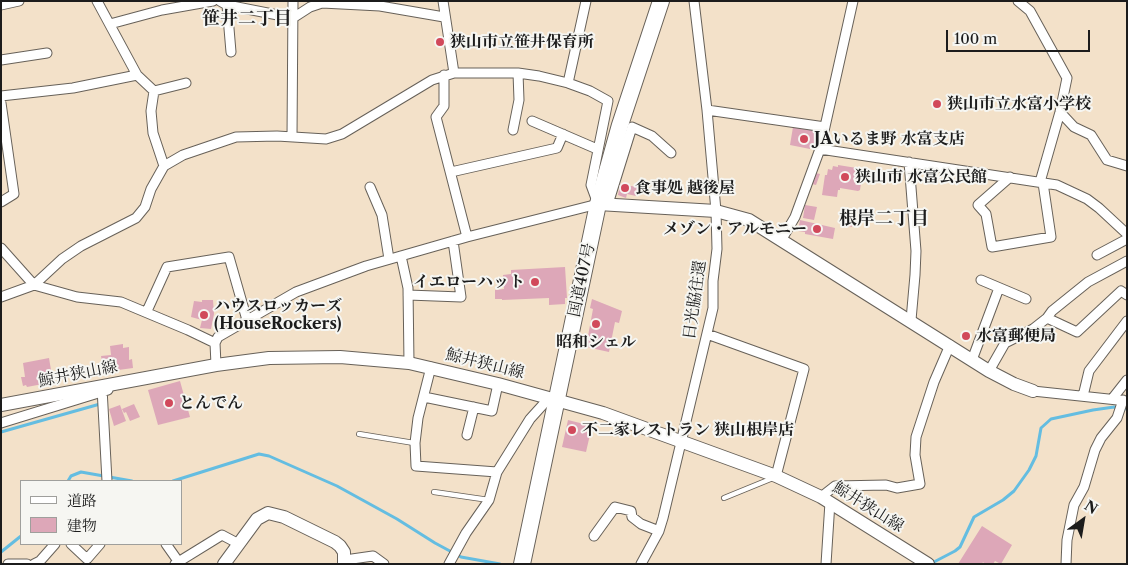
<!DOCTYPE html>
<meta charset="utf-8">
<style>
body{margin:0}
#map{position:relative;width:1128px;height:565px;overflow:hidden;background:#f3e1c9;font-family:"Libre Caslon Text","Noto Serif JP",serif}
canvas{display:block}
.frame{position:absolute;inset:0;border:2px solid #1c1c1c;pointer-events:none}
.legend{position:absolute;left:20px;top:480px;width:162px;height:65px;box-sizing:border-box;background:#f6f6f2;border:1px solid #9f9f9c;margin:0;padding:6px 9px;list-style:none;font-size:15px;color:#1c1c1c}
.legend li{display:flex;align-items:center;gap:10px;height:25px}
.legend b{width:25px;border:1px solid #9f9f9c}
.north{position:absolute;left:1058px;top:495px;width:50px;height:50px;-webkit-text-stroke:4px #f6f6f2;paint-order:stroke;rotate:32deg;font-size:14px;font-weight:700;line-height:20px;text-align:center;color:#1c1c1c}
.north::after{content:'';display:block;margin:auto;width:18px;height:22px;background:#1c1c1c;clip-path:polygon(50% 0,100% 100%,50% 72%,0 100%)}
.scale{position:absolute;left:946px;top:30px;width:144px;height:22px;box-sizing:border-box;border:2px solid #1c1c1c;border-top:0;padding-left:6px;font-size:15px;line-height:18px;white-space:nowrap;color:#1c1c1c;-webkit-text-stroke:4px #f6f6f2;paint-order:stroke}
</style>
<div id="map">
<canvas width="1128" height="565"></canvas>
<div class="frame"></div>
<ul class="legend">
<li><b style="height:6px;background:#fff"></b>道路</li>
<li><b style="height:14px;background:#dda7b8"></b>建物</li>
</ul>
<div class="north">N</div>
<div class="scale">100 m</div>
</div>
<script>
const c = document.querySelector('canvas').getContext('2d');
c.lineJoin = 'round';
function shape(rows) {
  const path = new Path2D();
  for (const r of rows) {
    path.moveTo(r[0], r[1]);
    for (let i = 2; i < r.length; i += 2) path.lineTo(r[i], r[i + 1]);
  }
  return path;
}
function stroke(path, color, width, dash) {
  c.strokeStyle = color;
  c.lineWidth = width;
  c.lineCap = dash ? 'butt' : 'round';
  c.setLineDash(dash || []);
  c.stroke(path);
}
function paint(path, color) {
  c.fillStyle = color;
  c.fill(path, 'evenodd');
}
function drawText(font, color, halo, rows, align = 'center') {
  c.font = font + ' "Libre Caslon Text","Noto Serif JP",serif';
  c.lineWidth = 4;
  c.setLineDash([]);
  c.textBaseline = 'middle';
  c.strokeStyle = halo;
  c.fillStyle = color;
  for (const [text, x, y, turn = 0] of rows) {
    c.save();
    c.translate(x, y);
    c.rotate((+turn || 0) * Math.PI / 180);
    c.textAlign = isNaN(turn) ? turn : align;
    if (halo) c.strokeText(text, 0, 0);
    c.fillText(text, 0, 0);
    c.restore();
  }
}
stroke(shape([
 [1,432,100,404],
 [68,481,71,476,81,472,132,481],
 [173,481,259,454,269,456,337,486,397,519,435,543,461,557,500,564],
 [1,552,21,536],
 [932,563,955,551,960,547,974,517,1003,500,1014,491,1029,470,1036,456,1041,428,1051,419,1093,410,1114,407,1127,409]
]), '#64bde1', 3);
paint(shape([
 [793,127,816,131,814,148,810,148,810,149,790,145],
 [838,165,863,169,860,190,858,191,840,188,840,190,838,190,837,197,822,195,825,175,827,175,828,169,832,170,833,166,838,167],
 [816,173,820,174,816,185,812,184],
 [620,184,637,187,636,196,627,194,626,198,618,195],
 [805,205,817,207,814,220,803,218],
 [846,214,854,216,852,227,844,225],
 [800,220,835,228,833,239,805,234,805,232,798,231],
 [565,267,567,298,565,298,565,304,549,305,549,298,502,300,502,299,495,299,495,290,504,289,503,275,511,274,511,270],
 [592,299,622,311,619,323,615,322,609,352,586,347,593,309,590,308],
 [202,300,213,300,214,314,211,329,200,328,202,320,191,317,194,301,202,302],
 [123,344,123,348,129,347,129,360,132,359,133,368,104,372,101,356,111,355,110,346],
 [49,358,53,382,27,387,26,385,23,386,21,377,25,377,23,363],
 [180,381,190,417,158,425,148,390],
 [134,404,140,417,130,421,126,412,124,413,122,409],
 [120,405,126,421,114,426,109,409],
 [568,420,592,426,586,452,562,447],
 [982,526,1012,545,1001,564,995,561,993,564,985,564,983,562,982,564,958,564]
]), '#dda7b8');
const lane = shape([
 [359,434,414,443],
 [434,492,489,500],
 [724,498,773,478]
]);
const street = shape([
 [220,1,227,5,293,18,310,7,322,3,380,6,444,17],
 [443,1,454,73],
 [1018,1,1030,11,1067,78,1060,112,1040,182],
 [1,5,19,1],
 [227,5,231,52],
 [110,24,162,10,213,1],
 [1,60,47,53],
 [444,75,444,106,436,117,467,237],
 [568,83,586,1],
 [154,91,186,83],
 [1,96,73,88,137,75],
 [1,103,14,194,1,202],
 [707,110,825,127],
 [1060,112,1074,127,1091,135,1107,160,1127,166],
 [532,121,597,149],
 [513,130,519,100,518,73],
 [292,137,293,1],
 [820,149,1057,185,1087,199,1099,208,1127,234],
 [909,162,916,251,915,275,911,320],
 [164,166,183,155,236,137,277,136,326,139,342,134,432,80,454,73,518,73,539,76,568,83,590,91,608,101,591,185,598,204,467,237,366,266,296,292,218,337,215,343,216,365],
 [451,172,557,148,563,134],
 [1010,177,978,205,986,214,992,247,1051,237,1043,183],
 [370,187,382,215,389,259],
 [608,204,632,127,652,136,671,153],
 [782,239,795,217,820,149,853,1],
 [1,248,34,285,77,297,121,302,188,330,215,343],
 [1097,255,1127,239],
 [401,256,408,288,409,363],
 [981,280,1026,299],
 [408,295,461,297,453,241],
 [1,297,34,285,62,259,81,246,136,218,145,207,151,189,164,166,153,133,151,111,154,91,137,75,97,1],
 [147,311,167,267,229,257,247,320],
 [1047,318,1077,332,1121,291,1127,295],
 [707,334,804,369,776,476],
 [972,360,999,288],
 [431,367,418,418,415,443,416,466,497,472],
 [989,371,1005,343,1033,329,1047,318,1052,311,1088,282,1127,261],
 [102,388,107,481],
 [1033,391,1127,401],
 [1083,396,1089,371,1127,321],
 [424,397,492,411,498,384],
 [1112,399,1127,380],
 [1,423,108,390],
 [467,435,474,407],
 [821,497,835,486,886,485,897,488,920,484,915,455,916,437,934,382,950,345],
 [594,536,615,507,631,511,632,517,641,524,659,531],
 [71,544,87,559,100,544],
 [166,544,178,561],
 [345,560,373,556,384,564],
 [8,564,27,564],
 [34,564,40,561,55,544],
 [175,564,222,535,239,544],
 [449,564,466,533,489,500,497,472,530,419,549,398],
 [641,564,659,531,663,518,713,308,713,281,717,249,716,211,707,110,694,1],
 [826,564,830,502],
 [1066,564,1067,540,1074,505,1084,487,1095,450,1101,438,1117,418,1123,400]
]);
const secondary = shape([
 [598,204,716,211,749,220,989,371,1014,384,1033,391],
 [1,405,216,365,269,358,340,357,409,363,498,384,603,413,776,476,821,497,928,564],
 [224,564,257,519,268,513,284,517,335,542,340,546,344,552,344,564]
]);
const highway = shape([
 [522,564,598,204,620,125,661,1]
]);
stroke(lane, '#676159', 6);
stroke(street, '#676159', 11);
stroke(secondary, '#676159', 14);
stroke(highway, '#676159', 18);
stroke(lane, '#fff', 4.5);
stroke(street, '#fff', 9);
stroke(secondary, '#fff', 12);
stroke(highway, '#fff', 16);
for (const [x, y, r, color] of [
 [440,42,5,"#d1495b"],
 [937,104,5,"#d1495b"],
 [804,139,5,"#d1495b"],
 [845,177,5,"#d1495b"],
 [625,188,5,"#d1495b"],
 [817,229,5,"#d1495b"],
 [535,282,5,"#d1495b"],
 [204,315,5,"#d1495b"],
 [596,324,5,"#d1495b"],
 [966,336,5,"#d1495b"],
 [169,403,5,"#d1495b"],
 [572,430,5,"#d1495b"]
]) {
  const dot = new Path2D();
  dot.arc(x, y, r, 0, 2 * Math.PI);
  c.fillStyle = color;
  c.fill(dot);
  stroke(dot, '#f6f6f2', 2);
}
drawText('bold 16px', '#1c1c1c', '#f6f6f2', [
 ["狭山市立笹井保育所",450,42],
 ["狭山市立水富小学校",947,104],
 ["JAいるま野 水富支店",814,139],
 ["狭山市 水富公民館",855,177],
 ["食事処 越後屋",635,188],
 ["メゾン・アルモニー",807,229,"right"],
 ["イエローハット",525,282,"right"],
 ["ハウスロッカーズ",214,306],
 ["(HouseRockers)",214,324],
 ["水富郵便局",976,336],
 ["昭和シェル",596,342,"center"],
 ["とんでん",179,403],
 ["不二家レストラン 狭山根岸店",582,430]
], 'left');
drawText('16px', '#1c1c1c', '#f6f6f2', [
 ["国道407号",582,280,-78],
 ["日光脇往還",695,300,-82],
 ["鯨井狭山線",485,364,14],
 ["鯨井狭山線",78,374,-11],
 ["鯨井狭山線",868,507,32]
]);
drawText('bold 18px', '#1c1c1c', '#f6f6f2', [
 ["笹井二丁目",247,19],
 ["根岸二丁目",884,219]
]);
</script>
